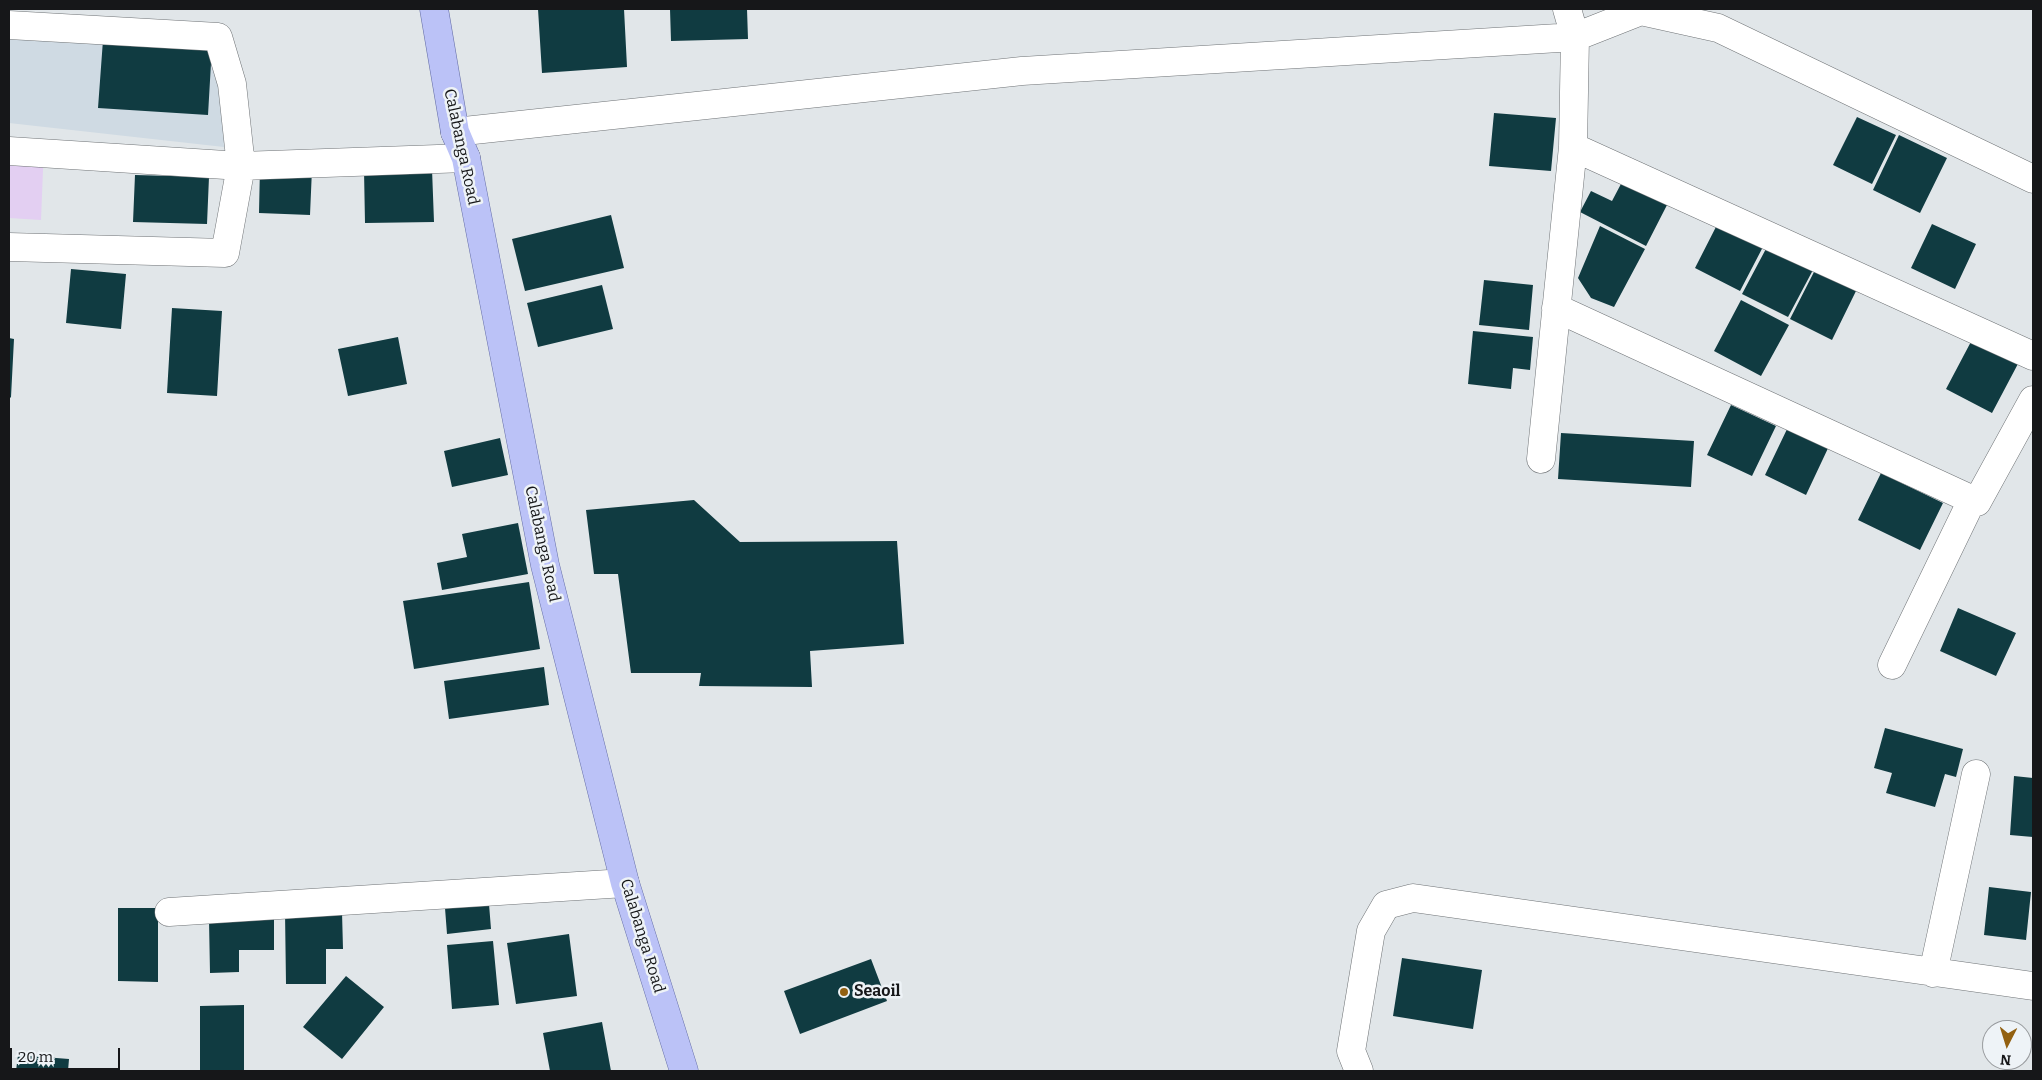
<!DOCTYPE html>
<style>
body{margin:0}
#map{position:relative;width:2042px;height:1080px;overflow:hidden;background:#e1e6e9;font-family:Bitter,serif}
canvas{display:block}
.frame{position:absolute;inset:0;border:10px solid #161719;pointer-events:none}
.north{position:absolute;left:1982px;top:1020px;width:50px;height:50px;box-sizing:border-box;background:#eef3f7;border:1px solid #989b9e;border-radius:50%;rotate:185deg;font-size:14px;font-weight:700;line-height:20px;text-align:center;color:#161719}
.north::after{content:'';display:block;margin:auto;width:18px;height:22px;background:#926011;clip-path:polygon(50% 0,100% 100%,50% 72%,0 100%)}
.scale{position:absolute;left:10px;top:1048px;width:110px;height:22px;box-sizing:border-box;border:2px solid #161719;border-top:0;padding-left:6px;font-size:15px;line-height:18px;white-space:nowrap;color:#161719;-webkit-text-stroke:4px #eef3f7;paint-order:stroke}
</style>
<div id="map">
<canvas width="2042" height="1080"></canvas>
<div class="frame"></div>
<div class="north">N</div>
<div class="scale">20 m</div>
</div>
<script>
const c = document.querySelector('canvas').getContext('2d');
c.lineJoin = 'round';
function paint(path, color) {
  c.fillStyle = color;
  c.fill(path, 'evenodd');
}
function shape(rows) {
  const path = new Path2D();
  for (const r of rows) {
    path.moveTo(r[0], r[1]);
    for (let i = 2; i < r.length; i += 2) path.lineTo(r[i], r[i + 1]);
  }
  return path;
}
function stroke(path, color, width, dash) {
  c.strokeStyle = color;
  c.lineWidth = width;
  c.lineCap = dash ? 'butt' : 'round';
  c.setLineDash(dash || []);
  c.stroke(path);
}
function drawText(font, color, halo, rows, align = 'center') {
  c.font = font + ' Bitter,serif';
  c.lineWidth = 5;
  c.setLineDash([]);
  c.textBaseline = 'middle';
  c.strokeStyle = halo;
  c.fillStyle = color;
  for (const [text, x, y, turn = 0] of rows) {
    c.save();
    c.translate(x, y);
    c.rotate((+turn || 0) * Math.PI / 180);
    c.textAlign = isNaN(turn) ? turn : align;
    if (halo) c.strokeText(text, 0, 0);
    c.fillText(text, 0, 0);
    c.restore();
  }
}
paint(shape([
 [9,31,213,41,223,73,224,147,9,123]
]), '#cfdae3');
paint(shape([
 [9,143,44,145,41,220,9,218]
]), '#e3cff2');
paint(shape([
 [538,9,624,9,627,67,542,73],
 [670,9,747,9,748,39,671,41],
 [103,40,212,46,208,115,98,108],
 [1494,113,1556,118,1551,171,1489,166],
 [1857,117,1896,135,1872,184,1833,165],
 [1899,135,1947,158,1920,213,1873,190],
 [260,167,312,169,310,215,259,213],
 [432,169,434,222,365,223,364,170],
 [135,175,209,177,207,224,133,222],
 [1622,182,1667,205,1646,246,1580,212,1591,191,1612,201],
 [611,215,624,268,525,291,512,239],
 [1720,219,1765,243,1740,291,1695,268],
 [1932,224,1976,244,1955,289,1911,268],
 [1600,226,1645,249,1614,307,1591,298,1578,278],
 [1768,245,1814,268,1788,317,1742,294],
 [71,269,126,274,121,329,66,323],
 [1815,270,1856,291,1832,340,1790,319],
 [1484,280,1533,285,1529,330,1479,325],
 [602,285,613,329,538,347,527,303],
 [1741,300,1789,325,1761,376,1714,351],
 [172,308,222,311,217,396,167,393],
 [1473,331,1533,337,1530,370,1513,368,1511,389,1468,384],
 [1974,336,2020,360,1992,413,1946,389],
 [398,337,407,384,348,396,338,349],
 [9,338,14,339,11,397,9,399],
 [1731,405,1776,426,1752,476,1707,455],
 [1789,425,1830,444,1806,495,1765,475],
 [1561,433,1694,441,1691,487,1558,479],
 [500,438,508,475,452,487,444,451],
 [1881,473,1943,503,1920,550,1858,520],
 [694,500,740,542,897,541,904,644,810,651,812,687,699,686,701,673,631,673,618,574,594,574,586,510],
 [518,523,528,574,442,590,437,563,467,557,462,534],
 [529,582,540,649,414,669,403,601],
 [1958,608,2016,633,1996,676,1940,651],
 [544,667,549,705,449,719,444,681],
 [1885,728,1963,749,1956,777,1945,774,1935,807,1886,793,1892,773,1874,768],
 [2014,776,2033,778,2033,837,2010,835],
 [1989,887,2031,892,2026,940,1984,935],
 [489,904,491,929,447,934,445,908],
 [118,908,158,908,158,982,118,981],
 [285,912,342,912,343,949,326,949,326,984,286,984],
 [274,919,274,950,239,950,239,972,210,973,209,920],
 [569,934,577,996,516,1004,507,943],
 [493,941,499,1005,452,1009,447,945],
 [1402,958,1482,970,1473,1029,1393,1016],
 [871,959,887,1001,800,1034,784,991],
 [346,976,384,1007,342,1059,303,1027],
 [244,1005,244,1071,200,1071,200,1006],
 [602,1022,611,1071,550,1071,543,1033],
 [18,1055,69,1059,68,1071,16,1071]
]), '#103b41');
const minor = shape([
 [9,25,218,37,232,84,241,166,225,253,9,247],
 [455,132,1022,71,1575,37,1641,11,1718,28,2033,179],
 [1573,147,2033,356],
 [9,151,241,166,466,158],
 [1556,308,1977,502,2033,400],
 [1541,459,1573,147,1575,37,1567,9],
 [1892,665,1972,500],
 [169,912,625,883],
 [1933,973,1976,774],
 [1359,1071,1351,1051,1371,931,1386,905,1413,898,2033,986]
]);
const major = shape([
 [434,9,455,132,466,158,545,565,625,883,684,1071]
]);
stroke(minor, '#6f7376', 29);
stroke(major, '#636ca5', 29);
stroke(minor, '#fff', 28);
stroke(major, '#bbc2f7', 28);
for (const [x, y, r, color] of [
 [844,992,5,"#926011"]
]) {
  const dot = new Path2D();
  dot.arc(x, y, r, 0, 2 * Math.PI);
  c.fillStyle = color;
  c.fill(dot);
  stroke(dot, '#eef3f7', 2);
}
drawText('16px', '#161719', '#eef3f7', [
 ["Calabanga Road",461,147,78],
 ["Calabanga Road",542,544,78],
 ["Calabanga Road",642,936,73]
]);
drawText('bold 16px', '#161719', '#eef3f7', [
 ["Seaoil",854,992]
], 'left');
</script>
